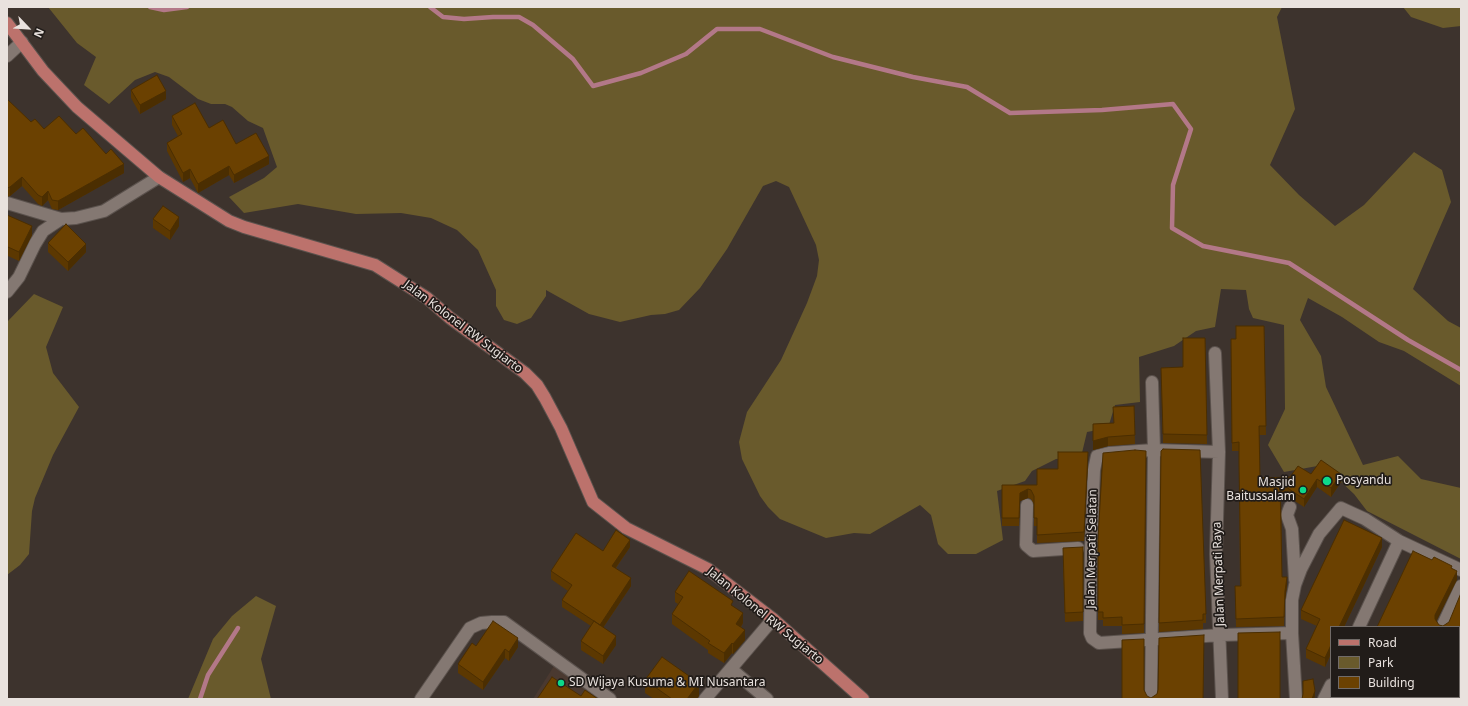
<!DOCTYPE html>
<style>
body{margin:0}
#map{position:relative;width:1468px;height:706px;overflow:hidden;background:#3d332d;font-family:"Noto Sans",sans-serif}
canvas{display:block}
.frame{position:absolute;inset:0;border:8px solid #e9e2de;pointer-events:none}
.legend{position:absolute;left:1330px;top:626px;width:130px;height:72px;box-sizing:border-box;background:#211c19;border:1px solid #716b68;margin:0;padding:5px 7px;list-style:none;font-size:12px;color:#e9e2de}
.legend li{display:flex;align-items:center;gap:8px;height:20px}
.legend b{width:20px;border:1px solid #716b68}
.north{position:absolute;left:8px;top:8px;width:40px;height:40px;-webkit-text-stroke:3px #211c19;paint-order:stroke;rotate:115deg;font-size:11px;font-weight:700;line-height:16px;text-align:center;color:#e9e2de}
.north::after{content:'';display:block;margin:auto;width:14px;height:18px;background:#e9e2de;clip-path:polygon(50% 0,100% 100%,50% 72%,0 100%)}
</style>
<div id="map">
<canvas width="1468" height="706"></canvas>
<div class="frame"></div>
<ul class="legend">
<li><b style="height:5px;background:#bc726c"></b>Road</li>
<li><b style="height:11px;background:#695a2c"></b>Park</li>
<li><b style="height:11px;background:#6b4101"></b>Building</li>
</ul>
<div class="north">N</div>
</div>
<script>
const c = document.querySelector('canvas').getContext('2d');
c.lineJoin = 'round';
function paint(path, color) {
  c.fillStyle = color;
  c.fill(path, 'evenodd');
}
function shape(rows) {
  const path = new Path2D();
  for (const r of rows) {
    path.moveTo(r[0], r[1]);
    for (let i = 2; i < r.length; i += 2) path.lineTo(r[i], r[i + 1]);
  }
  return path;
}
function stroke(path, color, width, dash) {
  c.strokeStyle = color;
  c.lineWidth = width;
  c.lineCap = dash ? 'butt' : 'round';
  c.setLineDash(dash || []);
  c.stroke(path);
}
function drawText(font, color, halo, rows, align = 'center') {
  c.font = font + ' "Noto Sans",sans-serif';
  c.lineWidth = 3.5;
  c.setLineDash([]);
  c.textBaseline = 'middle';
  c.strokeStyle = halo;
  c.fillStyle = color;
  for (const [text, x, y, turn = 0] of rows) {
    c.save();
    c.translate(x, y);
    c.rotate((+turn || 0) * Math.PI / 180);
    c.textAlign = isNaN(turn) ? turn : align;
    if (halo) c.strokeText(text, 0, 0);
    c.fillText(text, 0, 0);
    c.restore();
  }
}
paint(shape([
 [554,666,602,699,533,699]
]), '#4a3930');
paint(shape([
 [48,7,1282,7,1277,17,1295,109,1270,165,1299,195,1335,226,1364,205,1414,152,1442,170,1451,202,1413,289,1448,321,1461,328,1461,386,1404,351,1379,342,1342,317,1308,298,1300,320,1321,356,1326,387,1363,465,1398,456,1421,479,1461,488,1461,559,1367,511,1354,494,1323,465,1284,472,1268,445,1285,409,1284,325,1253,318,1249,309,1246,290,1221,289,1215,327,1196,331,1174,346,1139,357,1140,402,1115,405,1108,428,1087,432,1081,457,1056,459,1032,471,1025,481,997,491,1003,540,976,554,948,554,938,544,931,515,920,505,870,534,854,533,826,538,780,519,768,507,760,496,742,459,739,442,747,412,781,360,807,303,817,276,819,260,816,245,789,187,776,181,763,186,727,249,700,288,679,310,665,314,651,315,620,322,589,314,546,290,546,296,531,318,517,324,504,320,496,306,496,290,478,250,457,230,431,218,401,213,356,214,298,204,244,213,229,197,264,178,277,167,263,128,248,121,232,107,225,104,211,104,198,99,169,77,155,72,135,80,109,104,84,85,96,57,77,43],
 [1403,7,1461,7,1461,26,1443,28,1411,17],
 [34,294,63,307,46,347,53,373,79,407,53,455,35,498,32,511,29,554,20,565,7,575,7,322],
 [256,596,276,606,261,659,271,699,188,699,213,639,232,616]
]), '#695a2c');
stroke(shape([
 [150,7,164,10,187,7],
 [430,7,443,17,464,19,493,17,519,17,533,25,573,59,593,86,641,73,686,54,717,29,760,29,833,57,913,77,967,87,1010,113,1102,110,1173,104,1191,129,1173,185,1172,228,1203,246,1289,263,1408,340,1461,370],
 [200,699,208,675,238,628]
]), '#b37888', 4.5);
const minor = shape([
 [7,56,22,42],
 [7,203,61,219,76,218,104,211,159,177],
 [7,292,19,277,35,244,43,231,61,219],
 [1215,353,1219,452,1216,554,1222,699],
 [1219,452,1154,450,1109,453,1097,456,1094,470,1091,548,1090,633,1092,638,1099,643,1221,635,1292,633],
 [1027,505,1026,545,1033,551,1078,548],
 [1290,507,1287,515,1292,529,1295,580],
 [1359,627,1399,541],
 [1442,627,1461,586],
 [731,669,767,699],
 [421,699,470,628,481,623,492,622,504,622,610,699],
 [705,699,773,619],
 [1151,699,1154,450,1152,382],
 [1296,699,1292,633,1292,600,1295,585,1301,569,1319,534,1341,508,1365,519,1399,541,1461,570],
 [1324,699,1331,685]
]);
const major = shape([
 [7,23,43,71,77,107,159,177,229,221,244,227,375,265,427,298,450,318,525,373,537,385,545,398,561,428,593,502,626,528,708,569,773,619,863,699]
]);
stroke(minor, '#5b524d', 14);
stroke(major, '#5b524d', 14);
stroke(minor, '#847872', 12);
stroke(major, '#bc726c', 12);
paint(shape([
 [131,90,166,99,140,114,131,98],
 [7,99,31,122,44,129,76,134,106,154,124,173,58,210,52,209,48,200,42,206,38,204,22,186,10,196,7,197],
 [172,116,209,128,269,164,234,183,229,175,198,193,190,178,183,182,167,151,167,143,178,136,172,125],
 [7,215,32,235,19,261,8,256,7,259],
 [153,219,179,226,170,240,153,228],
 [48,243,86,252,68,271,48,252],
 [1264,326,1266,435,1259,435,1260,478,1290,477,1311,474,1341,482,1331,497,1317,487,1304,507,1281,492,1282,577,1287,585,1285,600,1284,626,1236,627,1235,586,1240,586,1239,472,1239,451,1232,451,1231,339,1236,339],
 [1205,338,1207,444,1163,443,1161,368,1183,367],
 [1134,406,1135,444,1108,446,1093,450,1093,424,1114,423],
 [1146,451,1144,633,1122,634,1122,626,1103,626,1103,620,1098,620,1098,612],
 [1161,451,1206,614,1206,623,1203,623,1203,629,1159,632],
 [1088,461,1084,541,1037,543,1037,526,1034,526,1034,504,1031,499,1028,498,1020,501,1019,526,1002,526,1002,485,1037,485,1058,469],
 [630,547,616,568,631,586,603,628,616,645,603,664,581,650,581,641,591,626,562,607,562,600,568,591,551,579,551,571,603,551],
 [1083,547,1083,621,1065,622,1063,557],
 [1382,547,1325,667,1306,658,1306,649,1317,626,1301,619,1301,610],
 [675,592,733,607,743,623,741,627,745,640,733,654,732,653,724,663,708,653,708,650,672,624,672,614,678,604,675,602],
 [476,646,518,647,509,661,505,658,483,690,458,673,458,664],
 [645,680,699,696,696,699,654,699,645,693]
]), '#5c3801');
paint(shape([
 [166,91,166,99,140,114,140,105],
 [269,156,269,164,234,183,234,175],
 [124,164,124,173,58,210,58,201],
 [229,166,229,175,198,193,198,184],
 [190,169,190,178,183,182,183,173],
 [22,177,22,186,10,196,10,187],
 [48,191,48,200,42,206,42,197],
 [179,217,179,226,170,240,170,231],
 [32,226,32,235,19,261,19,252],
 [86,244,86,252,68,271,68,262],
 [8,247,8,256,7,259,7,250],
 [1108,437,1108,446,1093,450,1093,441],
 [1088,452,1088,461,1084,541,1084,532],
 [1341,474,1341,482,1331,497,1331,488],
 [1317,479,1317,487,1304,507,1304,499],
 [1028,489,1028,498,1020,501,1019,526,1020,493],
 [1382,538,1382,547,1344,627,1339,627],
 [630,540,630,547,612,573,612,566],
 [1457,571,1457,580,1435,624,1435,615],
 [1287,577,1287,585,1285,600,1285,591],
 [631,578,631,586,600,632,600,625],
 [743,613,743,623,736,634,736,624],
 [745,630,745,640,733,654,733,644],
 [616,636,616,645,603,664,603,656],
 [518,638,518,647,509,661,509,652],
 [732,643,732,653,724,663,724,653],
 [1331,645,1331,653,1325,667,1325,658],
 [505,649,505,658,483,690,483,682],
 [699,683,699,696,696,699,687,699],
 [1315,691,1315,696,1314,699,1312,699]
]), '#4b2e01');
const building = shape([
 [157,75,166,91,140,105,131,90,157,75],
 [7,99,31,122,35,119,44,129,59,116,76,134,83,128,106,154,111,149,124,164,58,201,52,200,48,191,42,197,38,195,22,177,10,187,7,188,7,99],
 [195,103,209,128,223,120,236,144,256,133,269,156,234,175,229,166,198,184,190,169,183,173,167,143,182,134,172,116,195,103],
 [163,206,179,217,170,231,153,219,163,206],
 [7,215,32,226,19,252,8,247,7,250,7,215],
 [66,224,86,244,68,262,48,243,66,224],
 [1236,326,1264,326,1266,426,1259,426,1260,478,1290,477,1298,466,1311,474,1321,460,1341,474,1331,488,1317,479,1304,499,1280,483,1282,577,1287,577,1285,591,1284,617,1236,619,1235,586,1241,586,1239,464,1239,442,1232,443,1231,339,1236,339,1236,326],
 [1183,338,1205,338,1207,435,1163,434,1161,368,1183,367,1183,338],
 [1134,406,1135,435,1108,437,1093,441,1093,424,1114,423,1113,407,1134,406],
 [1163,449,1200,450,1206,614,1203,614,1203,620,1159,623,1161,451,1163,449],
 [1135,450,1146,451,1144,624,1122,625,1122,617,1103,618,1103,612,1098,612,1098,539,1103,453,1135,450],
 [1058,452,1088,452,1084,532,1037,535,1037,518,1034,518,1034,496,1031,490,1028,489,1020,493,1019,518,1002,518,1002,485,1037,485,1037,469,1058,469,1058,452],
 [1344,520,1382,538,1339,627,1331,627,1331,645,1325,658,1306,649,1320,619,1301,610,1344,520],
 [616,530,630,540,612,566,631,578,600,625,562,600,572,585,551,571,576,533,603,551,616,530],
 [1083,547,1083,612,1065,613,1063,548,1083,547],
 [1413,551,1432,560,1434,557,1452,566,1451,568,1457,571,1435,615,1435,619,1439,625,1443,626,1449,622,1461,593,1461,699,1342,699,1343,697,1412,697,1414,698,1415,697,1459,697,1459,627,1377,627,1413,551],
 [689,571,733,601,731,605,743,613,736,624,745,630,733,644,732,643,724,653,708,643,710,641,672,614,683,597,675,592,689,571],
 [493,621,518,638,509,652,505,649,483,682,458,664,472,643,476,646,493,621],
 [594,621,616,636,603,656,581,641,594,621],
 [1280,632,1280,699,1238,699,1238,633,1280,632],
 [1204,635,1203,699,1122,699,1122,640,1144,639,1144,690,1147,696,1151,698,1157,694,1158,690,1159,638,1204,635],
 [662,657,699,683,687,699,672,699,645,680,662,657],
 [552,677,581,696,585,690,598,699,537,699,552,677],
 [1313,679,1315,691,1312,699,1302,699,1303,694,1303,681,1313,679]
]);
paint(building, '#6b4101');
stroke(building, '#4b2e01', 1);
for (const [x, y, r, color] of [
 [1327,481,5,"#0dd98a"],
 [1303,490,4,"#0dd98a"],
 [561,683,4,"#0dd98a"]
]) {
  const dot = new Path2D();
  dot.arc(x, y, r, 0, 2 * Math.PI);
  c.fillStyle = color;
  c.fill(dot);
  stroke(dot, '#211c19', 1.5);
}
drawText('12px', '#e9e2de', '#211c19', [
 ["Jalan Kolonel RW Sugiarto",463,327,37],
 ["Jalan Merpati Selatan",1092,549,-89],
 ["Jalan Merpati Raya",1219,574,-92],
 ["Jalan Kolonel RW Sugiarto",765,616,39]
]);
drawText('12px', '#e9e2de', '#211c19', [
 ["Posyandu",1336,481],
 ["Masjid",1295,483,"right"],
 ["Baitussalam",1295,497,"right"],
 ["SD Wijaya Kusuma & MI Nusantara",569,683]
], 'left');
</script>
